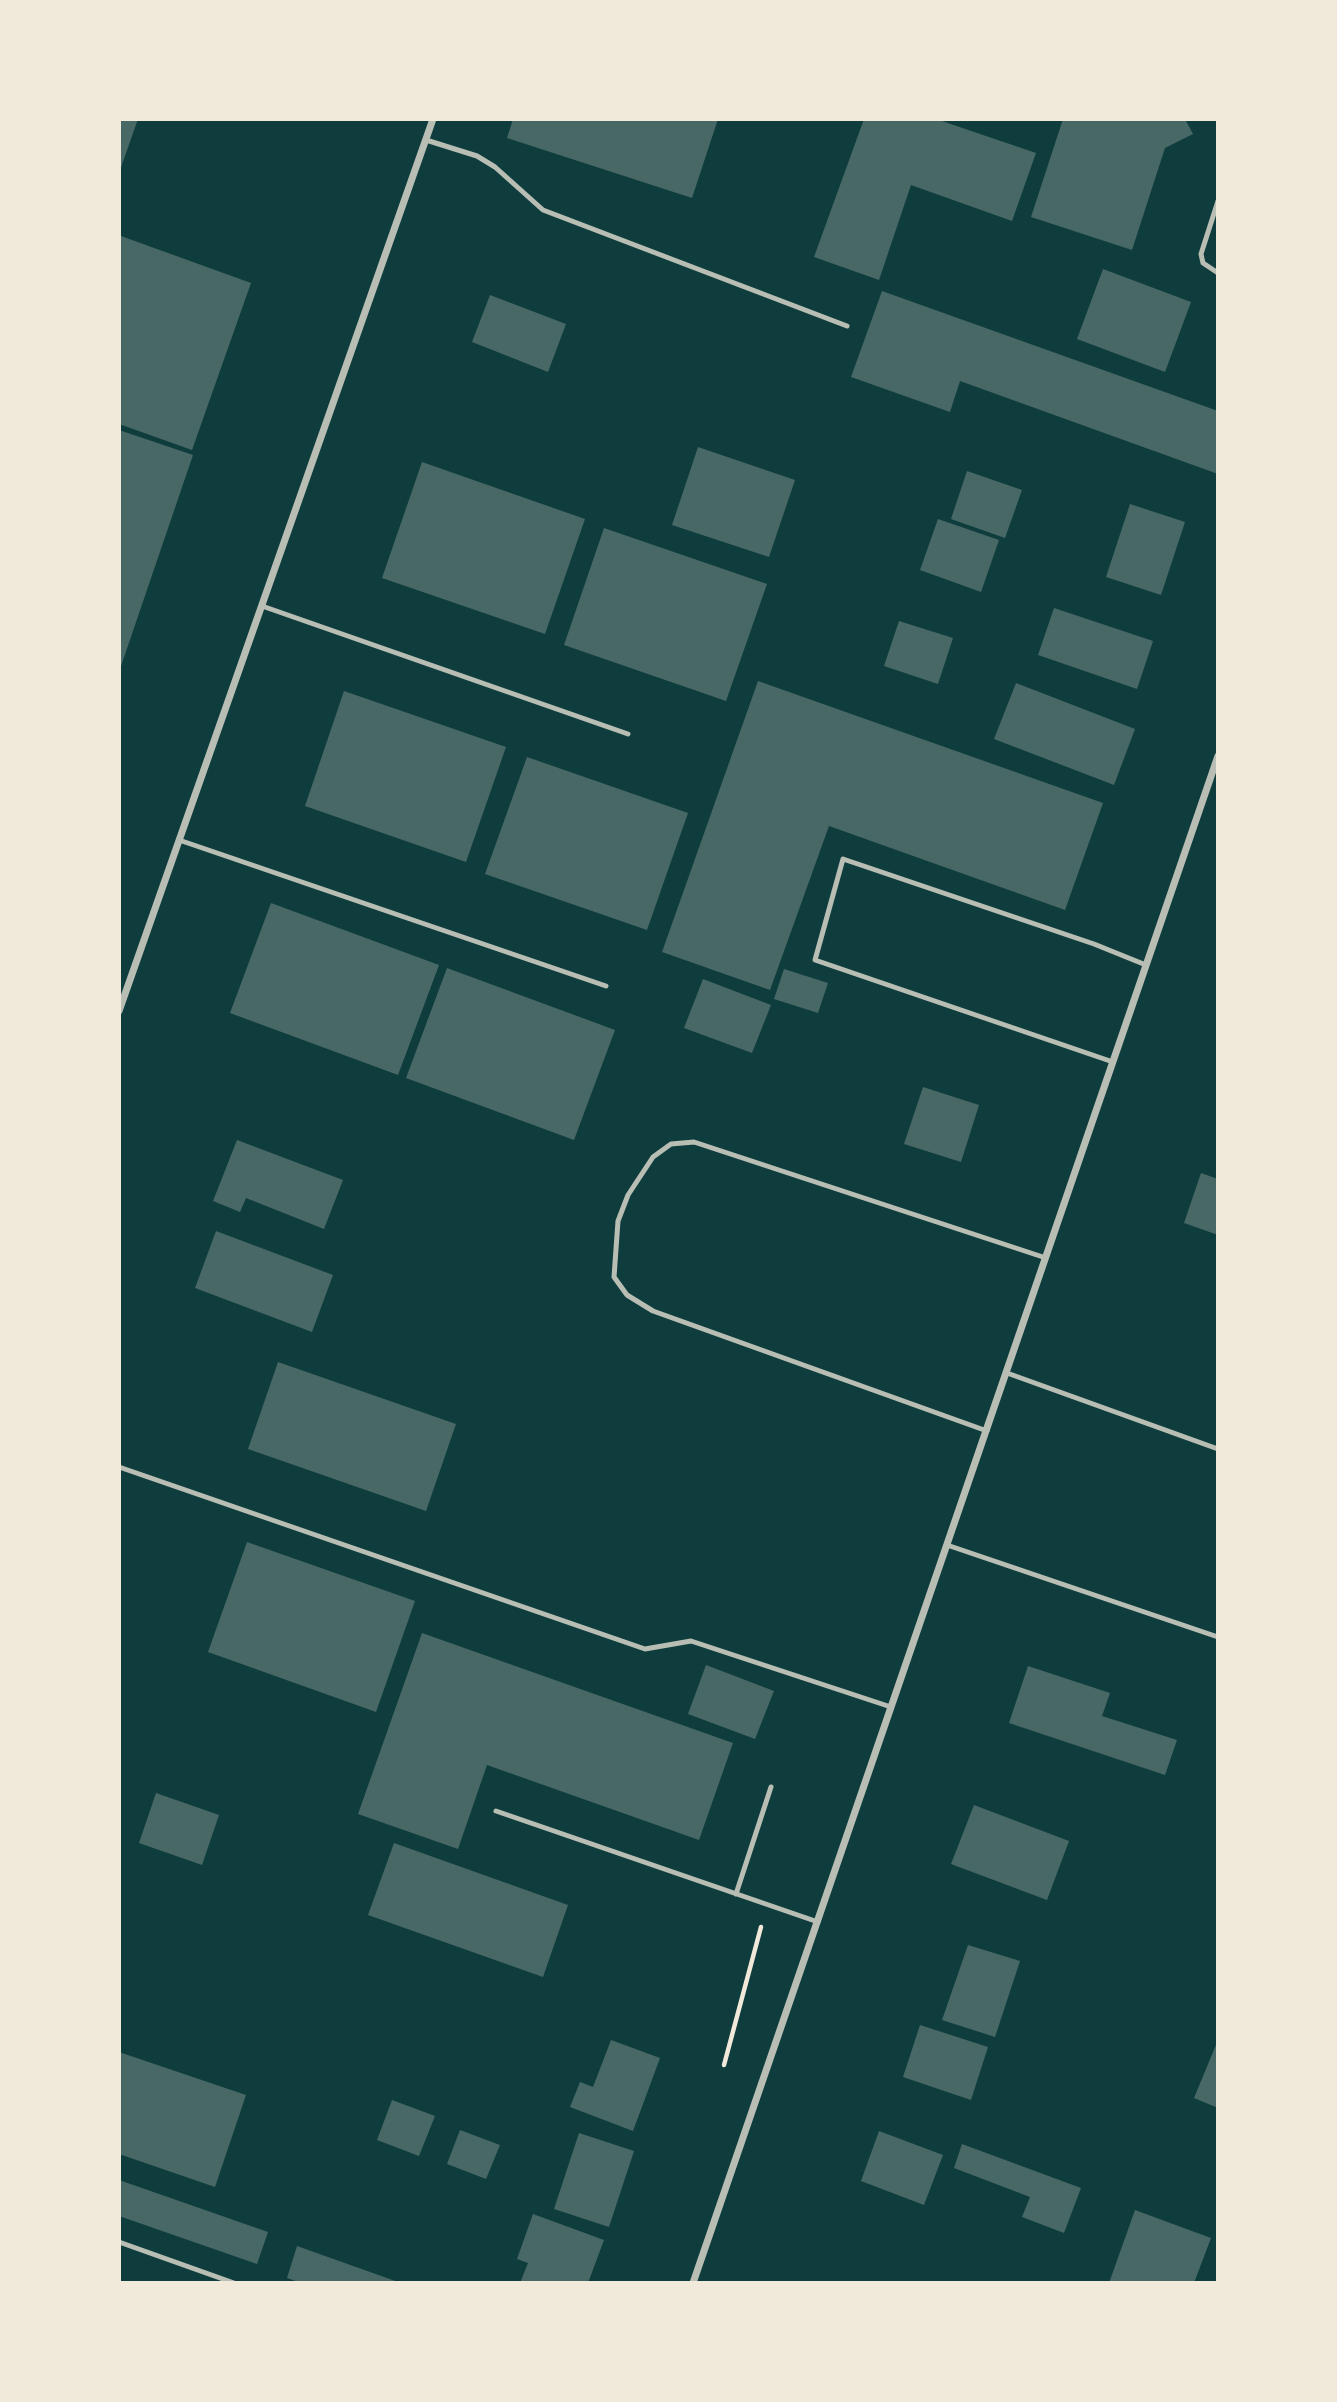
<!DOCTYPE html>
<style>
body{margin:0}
#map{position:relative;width:1337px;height:2402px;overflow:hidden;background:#0f3d3e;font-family:Barlow,sans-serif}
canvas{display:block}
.frame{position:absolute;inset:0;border:121px solid #f1e9da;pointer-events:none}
</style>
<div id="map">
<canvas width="1337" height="2402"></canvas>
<div class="frame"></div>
</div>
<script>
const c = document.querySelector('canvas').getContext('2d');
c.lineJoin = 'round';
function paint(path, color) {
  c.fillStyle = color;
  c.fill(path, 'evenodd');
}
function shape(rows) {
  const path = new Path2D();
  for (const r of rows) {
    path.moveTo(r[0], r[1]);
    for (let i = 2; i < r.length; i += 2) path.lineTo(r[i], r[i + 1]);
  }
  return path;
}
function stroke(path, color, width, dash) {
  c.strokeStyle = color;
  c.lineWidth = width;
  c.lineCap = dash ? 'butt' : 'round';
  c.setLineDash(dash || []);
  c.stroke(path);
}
paint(shape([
 [119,119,138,119,119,173],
 [513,119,718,119,692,198,507,138],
 [864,119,936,119,1036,153,1012,221,911,185,879,280,814,257],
 [1063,119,1185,119,1193,134,1165,148,1132,250,1031,217],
 [121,236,251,283,192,450,119,424,119,241],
 [1103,269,1191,302,1165,372,1077,339],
 [882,291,1218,411,1218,474,960,381,950,412,851,377],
 [490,295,566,324,548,372,472,342],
 [119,430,193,455,119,672],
 [698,447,795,480,769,557,672,525],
 [422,462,585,519,545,634,382,578],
 [967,471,1022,490,1005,538,951,519],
 [1130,504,1185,522,1161,595,1106,577],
 [938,519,999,540,981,592,920,570],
 [604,528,767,584,726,701,564,645],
 [1054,608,1153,641,1137,689,1038,655],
 [899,621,953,638,938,684,884,666],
 [758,681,1103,803,1065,910,829,826,770,990,662,952],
 [1016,683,1135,729,1114,785,994,739],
 [344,691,506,747,466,862,305,806],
 [527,757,688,813,647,930,485,874],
 [271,903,439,965,398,1075,230,1013],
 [447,968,615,1030,574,1140,406,1078],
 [784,969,828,983,818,1013,774,999],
 [703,979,771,1005,752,1053,684,1028],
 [923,1087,979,1105,961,1162,904,1144],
 [237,1140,343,1180,324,1229,246,1198,240,1212,213,1201],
 [1201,1173,1218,1179,1218,1235,1184,1223],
 [216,1231,333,1275,312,1332,195,1288],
 [278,1362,456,1424,426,1511,248,1449],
 [247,1542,415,1601,376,1712,208,1652],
 [422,1633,733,1743,699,1840,487,1765,458,1849,358,1814],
 [706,1665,774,1691,755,1739,688,1714],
 [1028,1666,1110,1693,1102,1716,1177,1740,1165,1775,1009,1723],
 [156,1793,219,1815,202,1865,139,1843],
 [974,1805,1069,1841,1047,1900,951,1864],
 [394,1843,568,1905,543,1977,368,1915],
 [968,1945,1020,1961,995,2037,942,2020],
 [920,2025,988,2047,971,2100,903,2077],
 [611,2040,660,2058,633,2131,570,2107,580,2082,593,2087],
 [1218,2040,1218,2108,1194,2098],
 [119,2052,246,2095,215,2187,119,2154],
 [392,2100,435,2116,419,2156,377,2140],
 [460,2130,500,2145,486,2179,447,2164],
 [879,2131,943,2155,924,2205,861,2181],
 [579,2133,634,2151,609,2227,554,2209],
 [962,2144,1081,2188,1064,2233,1022,2217,1030,2197,954,2168],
 [119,2180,268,2232,257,2264,119,2216],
 [1135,2210,1211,2238,1194,2283,1109,2283],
 [533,2214,604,2240,588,2283,520,2283,528,2263,517,2259],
 [297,2246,401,2283,301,2283,287,2278]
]), '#486865');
stroke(shape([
 [724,2065,761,1927]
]), '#f1e9da', 4.5);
stroke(shape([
 [426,140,477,156,495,167,543,210,847,326],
 [1218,201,1201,254,1203,263,1218,273],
 [262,606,628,734],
 [179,840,606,986],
 [1113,1062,815,960,843,859,1094,944,1146,965],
 [1007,1373,1218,1449],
 [987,1431,653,1311,627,1295,614,1277,618,1221,628,1195,653,1157,671,1144,694,1142,1046,1258],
 [119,1467,645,1649,691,1641,891,1707],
 [947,1545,1218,1637],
 [496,1811,818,1922],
 [736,1894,771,1787],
 [119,2242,234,2283]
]), '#b8beb3', 5);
stroke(shape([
 [119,1011,433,119],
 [693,2283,1218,756]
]), '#b8beb3', 7);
</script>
